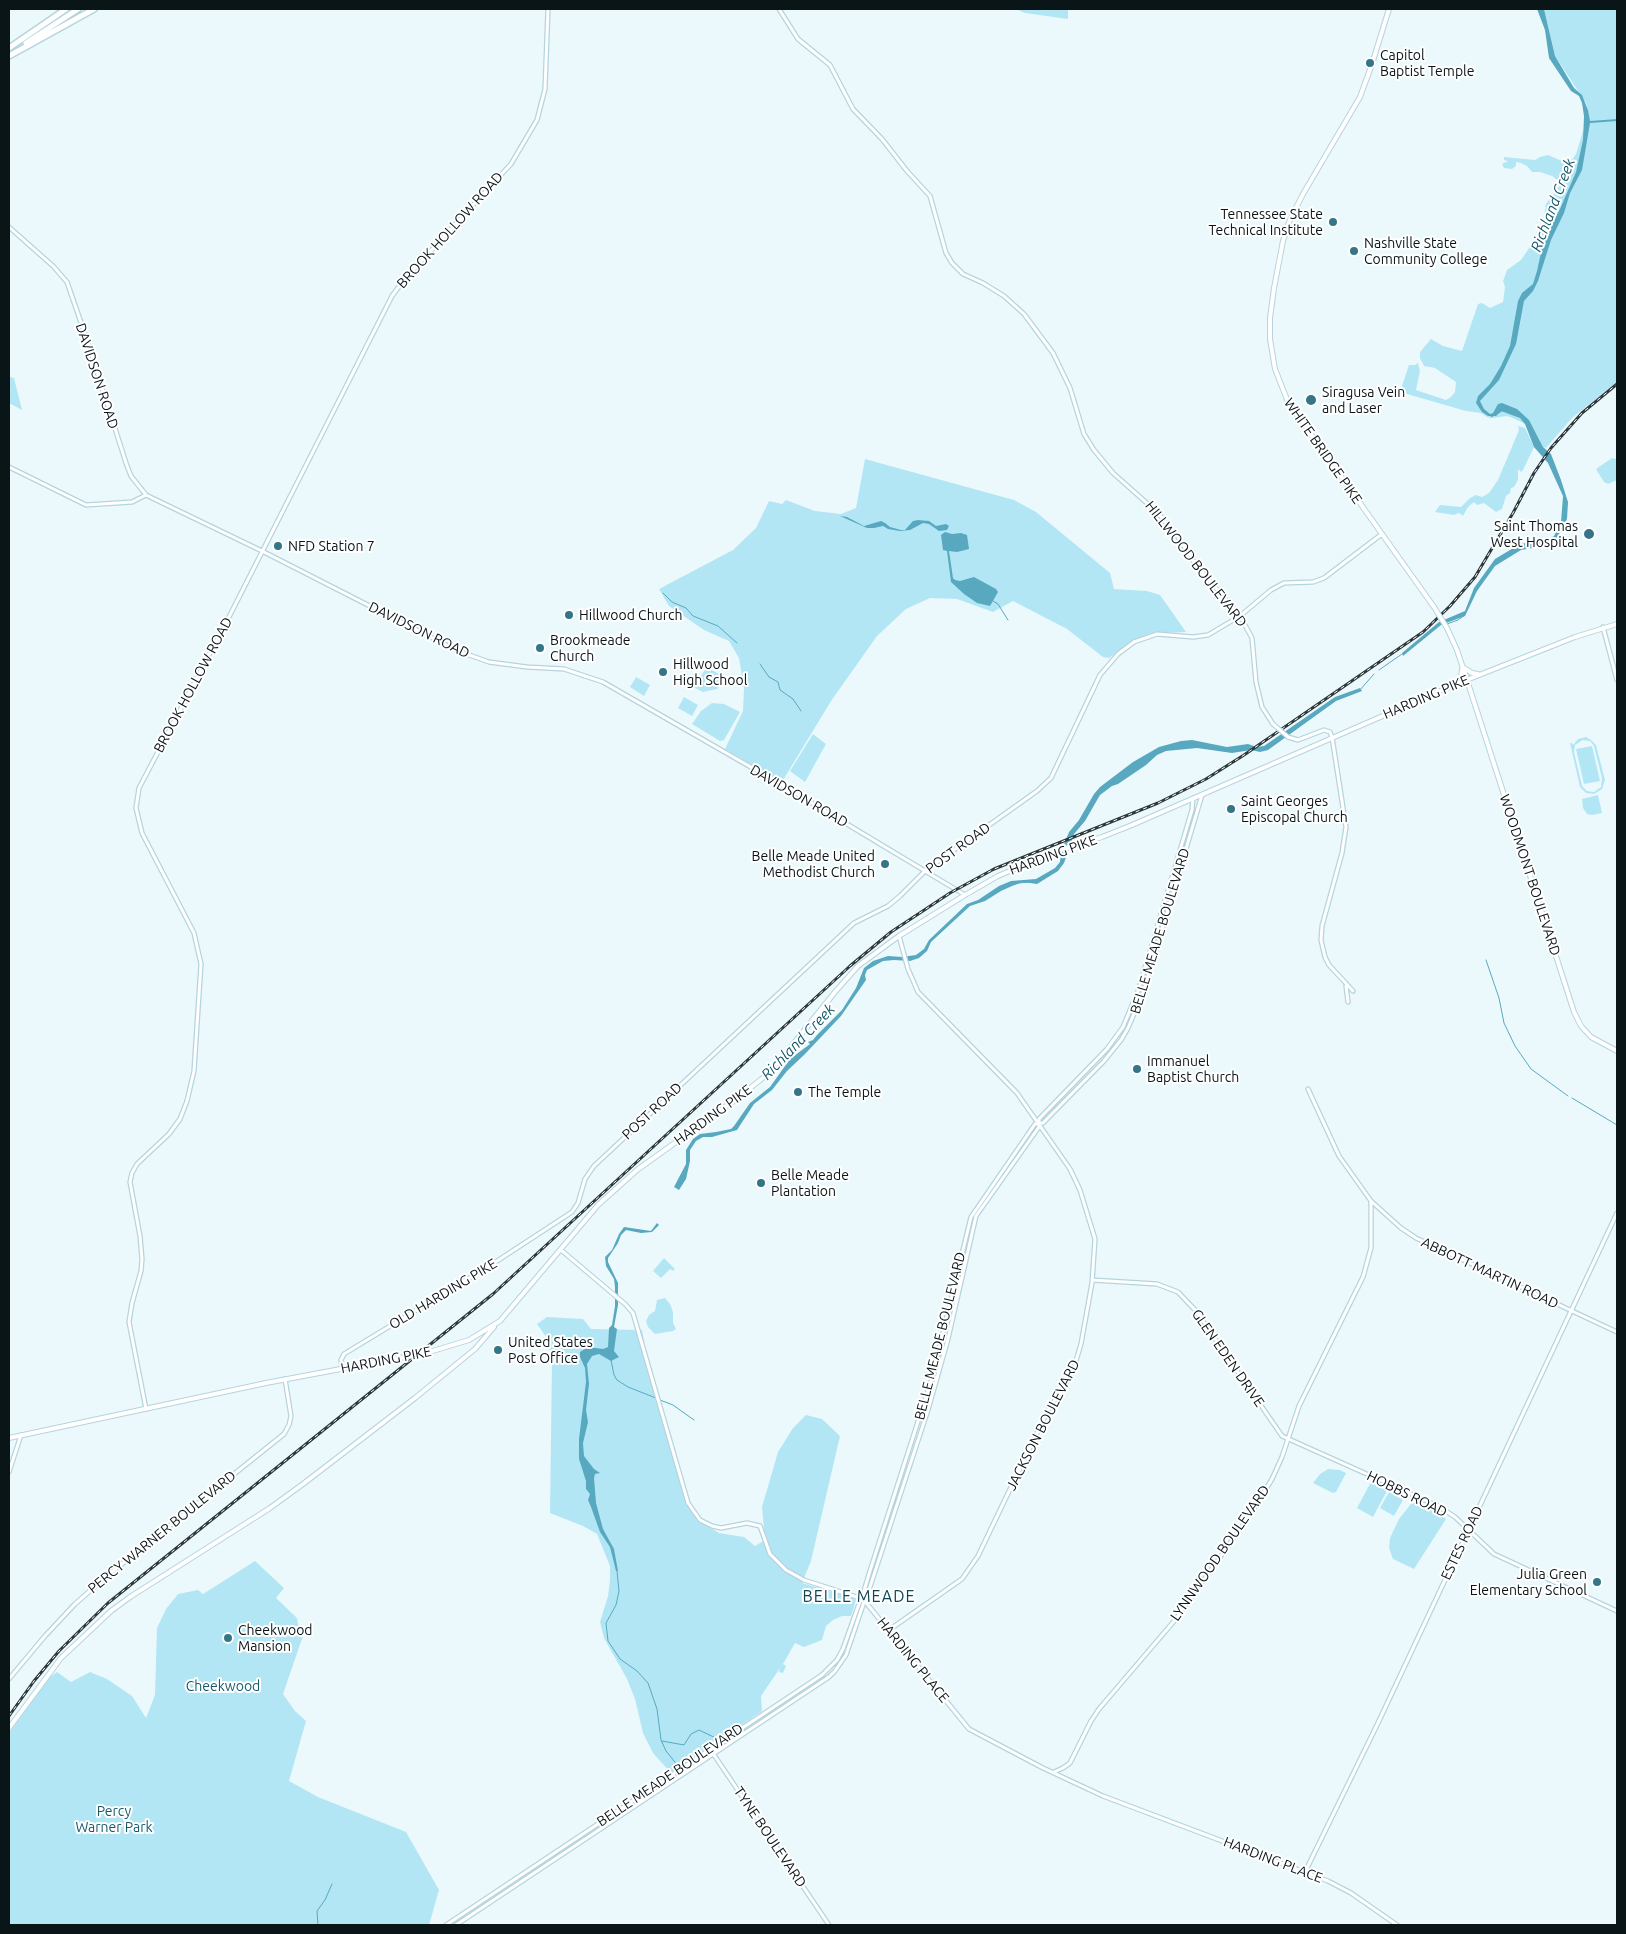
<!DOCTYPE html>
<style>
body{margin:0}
#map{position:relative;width:1626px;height:1934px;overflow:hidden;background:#ecf9fc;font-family:Ubuntu,sans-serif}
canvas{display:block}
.frame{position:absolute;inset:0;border:10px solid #0a1518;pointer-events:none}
</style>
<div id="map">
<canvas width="1626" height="1934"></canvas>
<div class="frame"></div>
</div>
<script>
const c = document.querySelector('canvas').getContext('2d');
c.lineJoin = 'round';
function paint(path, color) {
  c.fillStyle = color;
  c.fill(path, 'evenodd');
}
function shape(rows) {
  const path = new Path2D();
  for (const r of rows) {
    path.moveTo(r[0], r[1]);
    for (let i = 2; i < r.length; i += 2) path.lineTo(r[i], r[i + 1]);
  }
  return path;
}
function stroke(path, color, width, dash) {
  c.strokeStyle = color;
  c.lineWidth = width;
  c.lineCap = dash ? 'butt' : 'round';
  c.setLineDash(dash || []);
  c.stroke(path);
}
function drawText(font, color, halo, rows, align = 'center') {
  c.font = font + ' Ubuntu,sans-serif';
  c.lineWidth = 4;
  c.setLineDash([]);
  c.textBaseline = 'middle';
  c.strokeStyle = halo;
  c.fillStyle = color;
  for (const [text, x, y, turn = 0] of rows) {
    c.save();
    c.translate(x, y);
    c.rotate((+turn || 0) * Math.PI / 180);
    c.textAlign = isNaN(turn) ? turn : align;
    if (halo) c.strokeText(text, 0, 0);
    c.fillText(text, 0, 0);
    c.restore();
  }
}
paint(shape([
 [1016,9,1068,9,1068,19,1025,13],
 [1544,9,1617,9,1617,382,1572,418,1546,448,1543,447,1533,428,1513,418,1507,416,1493,418,1487,417,1481,413,1466,411,1400,392,1409,365,1415,365,1418,363,1420,371,1416,390,1446,400,1451,397,1455,392,1456,382,1435,368,1424,366,1420,358,1420,352,1431,339,1443,346,1462,351,1478,304,1482,303,1490,308,1503,302,1505,287,1503,281,1507,270,1521,260,1534,241,1543,221,1546,204,1560,185,1560,182,1552,176,1540,172,1532,172,1527,166,1521,163,1516,162,1516,166,1512,169,1504,168,1502,164,1508,161,1504,160,1504,157,1535,160,1540,157,1548,155,1564,162,1571,161,1576,154,1583,131,1589,123,1588,110,1586,103,1555,56],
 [10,377,14,378,22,410,9,403,9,380],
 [1518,426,1525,428,1534,447,1523,470,1521,472,1518,469,1518,480,1514,487,1511,488,1510,493,1506,496,1502,509,1496,512,1484,503,1477,505,1474,502,1468,507,1463,516,1459,513,1454,515,1435,512,1440,505,1461,507,1470,498,1476,495,1482,497,1489,493,1498,480,1519,430],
 [1612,458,1616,459,1617,462,1617,480,1608,484,1604,482,1596,469],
 [865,459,1014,500,1036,512,1110,573,1114,589,1147,591,1160,595,1186,632,1158,633,1147,635,1135,640,1109,658,1103,657,1067,629,1013,601,993,612,957,599,930,598,906,609,877,636,831,701,782,782,725,749,743,711,744,688,739,658,729,641,704,630,669,606,659,589,733,550,756,528,769,501,782,504,786,500,815,511,841,514,856,508],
 [707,667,727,679,717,689,703,692,693,687],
 [636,677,650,685,644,696,630,687],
 [684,697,698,705,692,716,678,708],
 [712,703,724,704,740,712,724,740,720,741,692,724,701,711],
 [813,734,826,744,805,782,790,771],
 [1586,737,1591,740,1596,745,1605,780,1602,789,1594,794,1586,793,1580,787,1570,743,1572,743,1573,745,1578,739],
 [1583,740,1590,741,1594,746,1602,778,1601,787,1594,792,1587,791,1582,786,1574,752,1575,745],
 [1592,746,1600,781,1584,784,1576,749],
 [1598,795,1602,813,1592,815,1587,814,1583,808,1582,799],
 [664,1258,675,1269,673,1271,670,1269,661,1278,653,1271],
 [665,1298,670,1304,673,1312,673,1323,676,1329,673,1331,655,1334,648,1327,646,1321,649,1315,655,1311,657,1300],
 [547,1317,583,1319,591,1329,642,1330,648,1364,686,1500,691,1511,704,1524,719,1533,744,1537,755,1546,765,1540,762,1507,778,1452,793,1428,806,1415,822,1419,840,1436,811,1561,802,1583,853,1598,856,1600,851,1616,842,1616,833,1620,826,1626,822,1640,804,1647,795,1643,783,1664,786,1666,783,1673,779,1672,780,1668,761,1696,762,1711,671,1773,653,1753,643,1733,635,1699,627,1679,604,1638,600,1622,608,1596,610,1580,610,1566,597,1534,583,1526,550,1513,552,1360,547,1338,537,1324],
 [1328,1469,1340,1470,1346,1473,1336,1492,1333,1493,1313,1483,1320,1474],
 [1371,1482,1387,1491,1373,1517,1357,1508],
 [1389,1492,1403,1500,1394,1516,1380,1508],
 [1414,1500,1433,1508,1446,1519,1414,1569,1393,1559,1389,1548,1390,1538,1399,1519],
 [255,1561,284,1588,276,1598,297,1618,299,1628,304,1633,283,1694,295,1711,306,1721,289,1781,318,1797,406,1832,439,1890,429,1925,9,1925,9,1733,49,1678,57,1672,71,1682,90,1672,107,1679,132,1696,146,1718,155,1695,157,1628,166,1609,178,1594,198,1590,203,1594]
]), '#b3e6f5');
paint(shape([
 [1537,9,1544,9,1555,56,1574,88,1582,95,1588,110,1590,121,1617,119,1617,121,1590,123,1582,170,1570,193,1564,213,1551,240,1538,281,1533,291,1524,301,1516,344,1499,380,1480,401,1484,409,1490,414,1493,413,1498,404,1502,403,1517,409,1529,420,1543,447,1551,454,1561,480,1568,502,1567,519,1557,538,1550,544,1544,546,1521,550,1495,566,1477,591,1465,616,1441,625,1403,656,1402,653,1439,622,1465,611,1474,588,1495,559,1520,544,1548,540,1554,536,1561,522,1563,496,1548,463,1534,447,1525,424,1520,418,1501,411,1496,416,1488,416,1482,412,1476,403,1478,396,1490,384,1501,366,1510,346,1518,301,1522,293,1533,284,1537,271,1544,239,1560,209,1576,172,1583,140,1584,116,1582,103,1579,96,1571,91,1549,58,1545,30],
 [840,516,847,517,864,526,881,521,885,523,890,527,901,530,905,530,913,521,918,520,929,521,936,526,946,524,949,526,947,530,939,531,929,524,923,523,910,530,900,531,888,529,883,526,874,528,867,528],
 [945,532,952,534,961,533,967,535,969,549,957,552,949,551,953,578,955,580,960,581,974,577,996,589,998,592,990,606,977,603,964,594,951,582,947,551,943,550,941,535],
 [1360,688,1362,691,1336,701,1268,750,1260,752,1251,750,1232,753,1197,748,1166,751,1157,755,1146,765,1118,784,1112,786,1100,795,1085,821,1074,834,1064,863,1058,871,1037,884,1023,882,1012,886,1001,891,985,901,970,906,931,942,927,951,919,958,910,961,894,960,883,961,867,970,865,975,866,980,841,1016,804,1055,787,1071,772,1090,754,1104,737,1130,712,1137,703,1137,696,1141,690,1150,690,1161,686,1179,679,1190,674,1187,686,1164,686,1150,693,1139,700,1134,716,1132,731,1129,734,1126,750,1103,770,1087,790,1059,810,1044,808,1042,813,1040,817,1035,842,1010,856,988,864,968,873,961,888,956,902,957,916,955,924,949,929,940,967,904,978,900,999,886,1011,881,1036,879,1055,868,1060,862,1061,852,1069,832,1079,820,1094,794,1100,787,1133,762,1159,747,1181,741,1192,740,1227,747,1248,744,1257,747,1264,746,1335,697],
 [657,1223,659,1225,652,1232,641,1233,626,1230,621,1235,618,1243,608,1258,608,1262,618,1283,618,1305,614,1327,617,1329,614,1351,619,1357,611,1361,599,1354,592,1356,587,1364,589,1384,586,1410,588,1422,583,1443,584,1456,594,1469,600,1473,595,1474,594,1478,596,1503,603,1529,614,1549,618,1571,616,1571,610,1547,600,1532,591,1507,588,1500,590,1494,586,1489,586,1481,579,1459,579,1439,586,1382,585,1368,580,1357,580,1352,588,1347,603,1349,608,1347,609,1328,612,1325,615,1306,615,1287,614,1279,606,1266,605,1257,612,1250,619,1234,624,1227,651,1231]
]), '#58a9c0');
stroke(shape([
 [1491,417,1502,411],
 [663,593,672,602,686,608,693,616,718,626,737,643],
 [993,601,998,604,1008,620],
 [1447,624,1458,620,1465,615],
 [760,664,769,677,778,682,780,690,793,699,801,711],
 [1379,670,1402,654],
 [1360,690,1374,674],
 [1019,883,1030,882],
 [1486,960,1499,998,1504,1023,1515,1046,1531,1069,1568,1096],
 [1572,1098,1617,1125],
 [611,1360,614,1375,617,1380,628,1387,656,1398],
 [660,1400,673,1405,694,1420],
 [617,1571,619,1591,616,1605,606,1623,608,1641,620,1659,637,1671,648,1683,657,1709,661,1740,666,1751,679,1767],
 [662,1741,684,1745,691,1734,699,1730,720,1740],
 [318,1925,317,1911,325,1900,332,1884]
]), '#58a9c0', 1);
const secondary = shape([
 [779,9,798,39,830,65,853,109,882,139,907,171,930,196,946,253,952,263,963,274,983,283,1004,296,1024,314,1053,353,1070,388,1084,434,1094,450,1113,473,1158,513,1178,537,1196,565,1240,616,1252,638,1256,682,1262,707,1273,724],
 [9,227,53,266,67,282,86,337,126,463,131,476,146,495,262,551,458,651,489,662,527,667,564,669,603,682,782,785,965,895],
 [9,467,86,505,132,502,146,495],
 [1603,627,1617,680],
 [1288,737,1298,740,1324,730,1330,732,1332,737,1346,827,1342,853,1322,926,1321,940,1325,957,1329,965,1353,991],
 [1346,986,1348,1002],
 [1371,1201,1401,1228,1416,1238,1617,1332],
 [561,1250,625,1304,633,1313,688,1503,700,1520,712,1526,721,1528,747,1523,760,1526,770,1554,786,1570,804,1580,863,1599,969,1729,1043,1768,1103,1796,1328,1881,1351,1893,1397,1925],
 [1092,1280,1157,1284,1178,1292,1196,1311,1282,1436,1438,1506,1455,1517,1494,1554,1617,1611],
 [342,1368,341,1360,344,1354,494,1263,572,1212,578,1203,585,1179,594,1166,854,923,888,906,900,896,926,870,1037,791,1051,778,1100,675,1118,654,1134,642,1157,634,1193,637,1208,635,1240,616,1271,590,1284,583,1313,582,1324,578,1382,534],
 [146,1409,129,1322,132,1303,141,1271,142,1259,140,1236,130,1182,132,1173,137,1164,169,1134,180,1119,187,1101,194,1071,201,964,194,933,142,833,136,808,139,788,231,613,392,296,403,281,511,164,537,120,545,89,548,9],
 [9,1472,21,1435],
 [865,1594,864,1591,869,1574,932,1378,971,1217,1035,1124,1043,1123,1104,1061,1121,1040,1128,1028,1144,990,1202,795],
 [889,1630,962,1579,978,1556,1048,1410,1064,1387,1075,1364,1081,1344,1092,1283,1095,1239,1080,1190,1070,1169,1017,1093,918,992,908,969,899,936],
 [9,1679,45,1636,75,1604,107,1576,284,1434,289,1425,291,1416,285,1379],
 [710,1749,829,1925],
 [1054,1772,1063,1768,1070,1763,1091,1721,1099,1709,1175,1620,1243,1525,1260,1499,1272,1479,1282,1457,1299,1406,1363,1277,1371,1248,1371,1201,1339,1156,1308,1089],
 [1305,1872,1378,1723,1617,1213],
 [446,1925,822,1675,837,1660,843,1649,860,1601,865,1594,868,1593,928,1410,948,1339,976,1216,1039,1127,1039,1119,1107,1049,1123,1027,1138,991,1192,810,1193,798],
 [456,1925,829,1677,835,1671,846,1655,864,1602]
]);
const primary = shape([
 [1389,9,1372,64,1360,97,1303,194,1289,222,1283,241,1274,288,1270,318,1270,339,1275,369,1288,402,1434,607],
 [1447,628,1457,650,1467,680,1574,1012,1581,1026,1591,1037,1617,1051],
 [1464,668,1472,673,1478,674],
 [1456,683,1461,678,1462,669],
 [426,1353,469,1340,500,1321,598,1205,637,1170,743,1094,765,1076,786,1053,835,992,858,966,899,936,965,895,998,876,1057,851,1102,837,1132,825,1454,685,1575,637,1617,624],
 [9,1438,266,1383,378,1362],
 [9,1728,61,1658,111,1611,130,1597,270,1508,303,1484,415,1398,475,1349,494,1327]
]);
const highway = shape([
 [26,43,78,9],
 [9,48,66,9],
 [9,56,94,9]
]);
stroke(secondary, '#b5d4dd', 5.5);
stroke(primary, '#b5d4dd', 6);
stroke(highway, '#b5d4dd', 8);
stroke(secondary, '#fff', 3);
stroke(primary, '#fff', 4);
stroke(highway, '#fff', 5);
const rail = shape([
 [9,1716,34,1681,59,1651,108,1603,493,1294,850,966,891,932,950,893,994,869,1158,803,1206,779,1244,755,1423,632,1450,606,1475,577,1513,513,1534,473,1551,448,1582,413,1617,384]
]);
stroke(rail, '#2d383b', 3);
stroke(rail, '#fff', 1, [4]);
const secondaryBridge = shape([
 [1273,724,1288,737]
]);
const primaryBridge = shape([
 [1434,607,1447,628],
 [378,1362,426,1353]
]);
stroke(secondaryBridge, '#b5d4dd', 5.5, []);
stroke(primaryBridge, '#b5d4dd', 6, []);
stroke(secondaryBridge, '#fff', 3);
stroke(primaryBridge, '#fff', 4);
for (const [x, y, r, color] of [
 [1370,63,5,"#347688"],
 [1333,222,5,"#347688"],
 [1354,251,5,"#347688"],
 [1311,400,6,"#347688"],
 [1589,534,6,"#347688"],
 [278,546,5,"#347688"],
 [569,615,5,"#347688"],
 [540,648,5,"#347688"],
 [663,672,5,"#347688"],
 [1231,809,5,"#347688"],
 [885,864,5,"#347688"],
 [1137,1069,5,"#347688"],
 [798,1092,5,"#347688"],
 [761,1183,5,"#347688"],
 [498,1350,5,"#347688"],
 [1597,1582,5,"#347688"],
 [228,1638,5,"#347688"]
]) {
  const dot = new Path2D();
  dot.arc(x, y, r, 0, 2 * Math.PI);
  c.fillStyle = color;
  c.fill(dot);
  stroke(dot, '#fff', 2);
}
drawText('14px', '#0a1518', '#fff', [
 ["Capitol",1380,55],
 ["Baptist Temple",1380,71],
 ["Tennessee State",1323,214,"right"],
 ["Technical Institute",1323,230,"right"],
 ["Nashville State",1364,243],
 ["Community College",1364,259],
 ["Siragusa Vein",1322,392],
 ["and Laser",1322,408],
 ["Saint Thomas",1578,526,"right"],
 ["West Hospital",1578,542,"right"],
 ["NFD Station 7",288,546],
 ["Hillwood Church",579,615],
 ["Brookmeade",550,640],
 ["Church",550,656],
 ["Hillwood",673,664],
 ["High School",673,680],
 ["Saint Georges",1241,801],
 ["Episcopal Church",1241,817],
 ["Belle Meade United",875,856,"right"],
 ["Methodist Church",875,872,"right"],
 ["Immanuel",1147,1061],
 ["Baptist Church",1147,1077],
 ["The Temple",808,1092],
 ["Belle Meade",771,1175],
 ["Plantation",771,1191],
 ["United States",508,1342],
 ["Post Office",508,1358],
 ["Julia Green",1587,1574,"right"],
 ["Elementary School",1587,1590,"right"],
 ["Cheekwood",238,1630],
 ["Mansion",238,1646]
], 'left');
drawText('14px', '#0a1518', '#fff', [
 ["BROOK HOLLOW ROAD",450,230,-48],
 ["DAVIDSON ROAD",97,376,72],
 ["WHITE BRIDGE PIKE",1323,451,55],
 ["HILLWOOD BOULEVARD",1196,564,52],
 ["DAVIDSON ROAD",419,630,26],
 ["BROOK HOLLOW ROAD",193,685,-62],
 ["HARDING PIKE",1426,697,-23],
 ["DAVIDSON ROAD",799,796,30],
 ["POST ROAD",958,848,-36],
 ["HARDING PIKE",1053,855,-20],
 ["WOODMONT BOULEVARD",1530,875,72],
 ["BELLE MEADE BOULEVARD",1160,931,-73],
 ["POST ROAD",652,1111,-43],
 ["HARDING PIKE",713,1115,-36],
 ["ABBOTT MARTIN ROAD",1490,1273,25],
 ["OLD HARDING PIKE",443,1294,-31],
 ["BELLE MEADE BOULEVARD",940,1336,-76],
 ["GLEN EDEN DRIVE",1228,1358,55],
 ["HARDING PIKE",386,1360,-11],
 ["JACKSON BOULEVARD",1043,1425,-63],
 ["HOBBS ROAD",1407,1494,26],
 ["PERCY WARNER BOULEVARD",162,1532,-39],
 ["ESTES ROAD",1462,1543,-65],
 ["LYNNWOOD BOULEVARD",1220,1553,-55],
 ["HARDING PLACE",913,1660,51],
 ["BELLE MEADE BOULEVARD",670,1775,-34],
 ["TYNE BOULEVARD",770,1837,56],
 ["HARDING PLACE",1273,1860,21]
]);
drawText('14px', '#175b6b', '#fff', [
 ["Cheekwood",223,1686],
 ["Percy",114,1811],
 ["Warner Park",114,1827]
]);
drawText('italic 15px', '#145969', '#fff', [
 ["Richland Creek",1553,205,-69],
 ["Richland Creek",798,1042,-46]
]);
c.letterSpacing = '1px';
drawText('16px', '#0d4654', '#fff', [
 ["BELLE MEADE",859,1597]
]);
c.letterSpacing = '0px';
</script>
